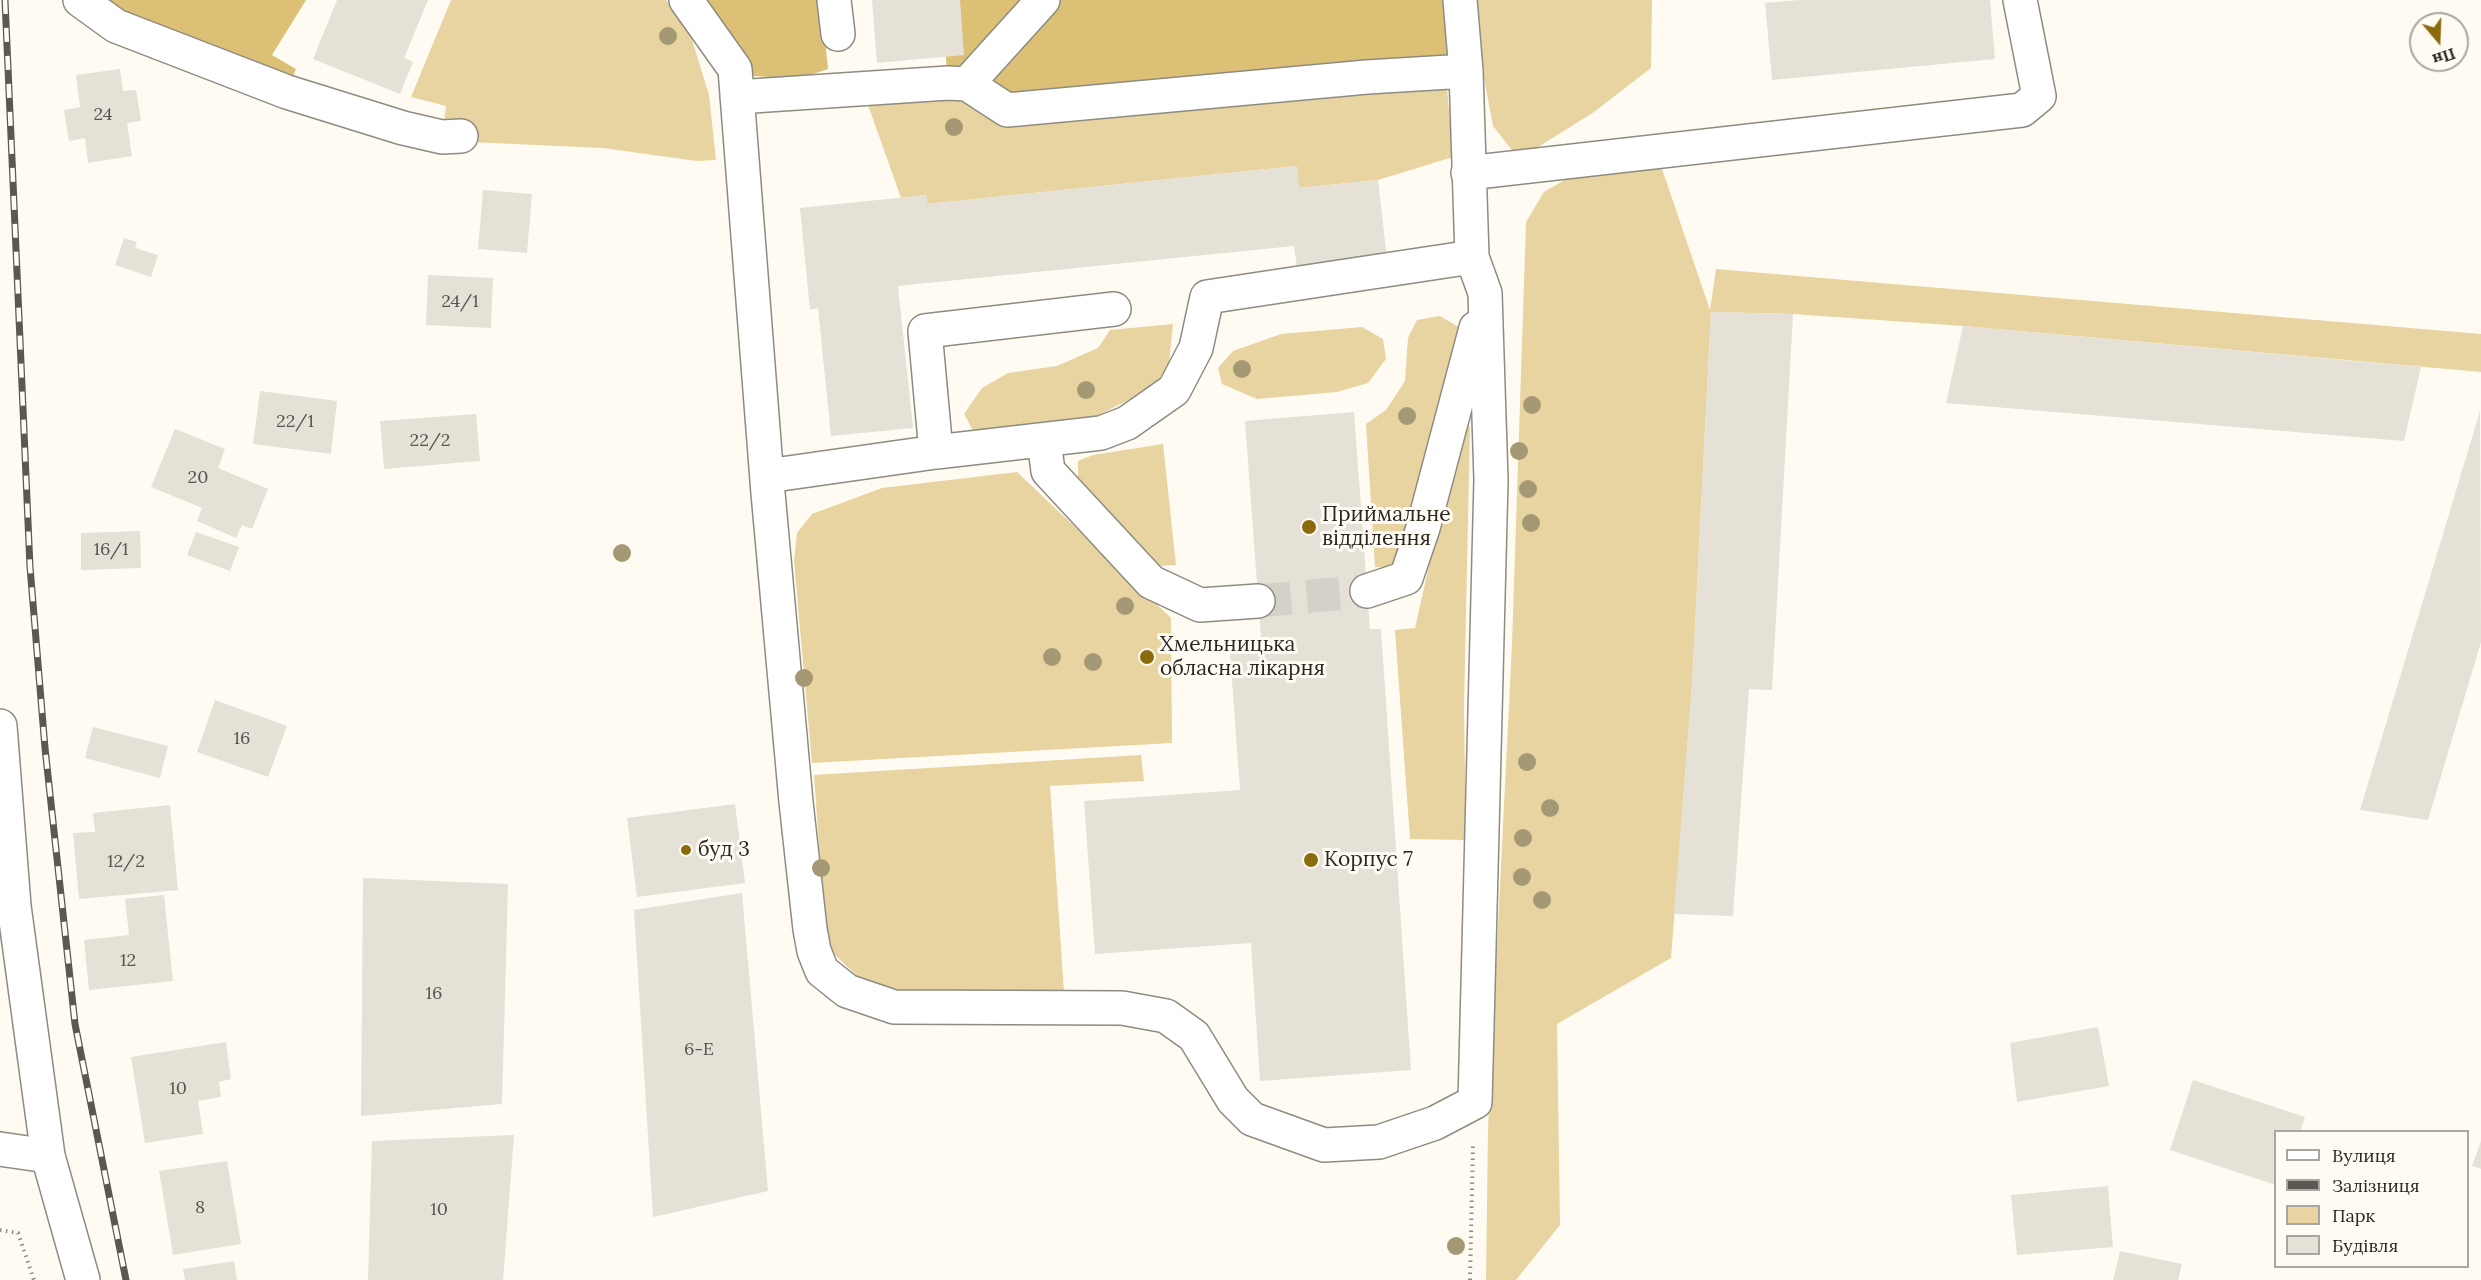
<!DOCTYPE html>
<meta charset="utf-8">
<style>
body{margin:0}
#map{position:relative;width:2481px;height:1280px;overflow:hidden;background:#fffbf3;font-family:Lora,serif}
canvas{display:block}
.legend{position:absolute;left:2274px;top:1130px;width:195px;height:138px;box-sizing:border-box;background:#fffbf3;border:2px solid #a9a6a0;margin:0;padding:8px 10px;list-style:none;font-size:18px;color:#292723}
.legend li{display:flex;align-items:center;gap:12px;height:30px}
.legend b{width:30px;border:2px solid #a9a6a0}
.north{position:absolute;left:2409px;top:12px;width:60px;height:60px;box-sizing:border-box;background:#fffbf3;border:2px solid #a9a6a0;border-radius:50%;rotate:161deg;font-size:16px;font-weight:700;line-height:24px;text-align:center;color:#292723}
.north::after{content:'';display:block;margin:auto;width:21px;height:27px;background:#8a6c0d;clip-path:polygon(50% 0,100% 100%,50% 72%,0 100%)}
</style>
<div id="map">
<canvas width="2481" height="1280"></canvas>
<ul class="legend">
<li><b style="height:8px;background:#fff"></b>Вулиця</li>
<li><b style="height:8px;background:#5b5853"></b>Залізниця</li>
<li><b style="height:16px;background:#e8d4a0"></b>Парк</li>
<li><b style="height:16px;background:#e5e1d6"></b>Будівля</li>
</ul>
<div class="north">Пн</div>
</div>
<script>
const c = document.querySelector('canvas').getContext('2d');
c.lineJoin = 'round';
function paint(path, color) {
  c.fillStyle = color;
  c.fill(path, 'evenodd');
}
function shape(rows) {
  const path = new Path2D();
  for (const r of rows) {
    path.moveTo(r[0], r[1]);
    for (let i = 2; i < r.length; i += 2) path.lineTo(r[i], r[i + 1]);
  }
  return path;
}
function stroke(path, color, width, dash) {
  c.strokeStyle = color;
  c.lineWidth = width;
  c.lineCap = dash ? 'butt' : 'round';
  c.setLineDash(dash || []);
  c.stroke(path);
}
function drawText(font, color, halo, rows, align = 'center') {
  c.font = font + ' Lora,serif';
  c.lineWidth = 6;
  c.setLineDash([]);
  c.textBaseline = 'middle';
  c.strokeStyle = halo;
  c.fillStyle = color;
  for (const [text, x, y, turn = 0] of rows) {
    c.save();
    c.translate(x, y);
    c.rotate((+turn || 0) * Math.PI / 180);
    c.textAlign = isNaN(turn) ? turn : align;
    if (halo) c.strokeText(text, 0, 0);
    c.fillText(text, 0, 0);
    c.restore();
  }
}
paint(shape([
 [451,0,666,0,690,33,709,95,716,160,697,161,603,148,469,142,442,137,446,106,411,97],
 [1475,0,1652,0,1651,68,1594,112,1519,159,1493,126,1480,57],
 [1446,77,1453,157,1378,180,1299,188,1296,166,927,204,926,195,901,198,868,105,963,97],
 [1660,163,1710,310,1716,269,2481,334,2481,372,1963,326,1793,314,1711,312,1692,686,1671,958,1557,1024,1560,1225,1516,1280,1486,1280,1488,1129,1512,644,1526,222,1544,192,1568,178],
 [1440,316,1462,329,1410,567,1375,567,1366,424,1386,410,1405,381,1408,338,1417,320],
 [1173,324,1169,364,1153,388,1090,419,976,436,964,414,982,388,1008,373,1057,366,1098,348,1110,330],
 [1362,327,1383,339,1386,359,1368,383,1337,392,1257,399,1222,384,1218,368,1233,351,1281,334],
 [1461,423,1470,427,1464,708,1466,840,1410,839,1395,630,1415,628],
 [1163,444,1176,565,1159,566,1078,484,1078,461,1093,455],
 [1017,472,1171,618,1172,743,812,763,794,561,797,533,812,514,882,488],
 [1141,755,1144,781,1050,786,1064,992,914,996,863,982,832,952,825,929,814,775]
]), '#e8d4a0');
paint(shape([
 [80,0,306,0,272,55,296,69,287,92],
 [699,0,821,0,828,69,798,79,754,76],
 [941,0,1460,0,1466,71,1007,110,948,83]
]), '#dcc076');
paint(shape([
 [337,0,428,0,404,58,413,62,400,94,313,59],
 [872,0,960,0,964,55,877,63],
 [1800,0,1990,0,1995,59,1772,80,1765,3],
 [120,69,123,91,136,90,141,121,127,123,132,156,88,163,85,138,69,141,64,110,80,107,76,75],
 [1297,166,1299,188,1378,180,1387,258,1297,267,1294,246,898,286,913,428,831,436,818,308,810,310,800,208,926,195,927,204],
 [483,190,532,194,527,253,478,249],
 [124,238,137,242,135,248,158,255,151,277,115,265],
 [428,275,493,278,491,328,426,325],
 [1711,312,1793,314,1772,690,1749,689,1733,916,1674,914,1692,686],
 [1963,326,2421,367,2404,441,1946,403],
 [260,391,337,401,331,454,253,444],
 [2480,411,2481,642,2428,820,2360,810],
 [1354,412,1370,629,1381,629,1411,1070,1260,1081,1251,943,1095,954,1084,801,1240,790,1229,639,1261,638,1245,421],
 [476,414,480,461,384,469,380,421],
 [175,429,225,449,218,468,268,489,252,529,242,525,236,538,197,521,202,508,151,487],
 [140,531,141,568,81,570,81,533],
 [196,532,239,547,230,571,187,555],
 [215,700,287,726,268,777,197,752],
 [93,727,168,746,160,778,85,758],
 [735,804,745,883,637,897,627,818],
 [170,805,178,890,79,899,73,833,95,832,93,813],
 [363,878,508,884,502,1104,361,1116],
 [742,893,768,1191,653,1217,634,910],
 [164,895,173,981,89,990,84,940,129,935,125,899],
 [2098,1027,2109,1086,2017,1102,2010,1043],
 [226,1042,231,1079,219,1082,221,1097,198,1101,203,1134,145,1143,131,1057],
 [2193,1080,2305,1117,2300,1132,2276,1132,2276,1185,2170,1150],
 [514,1135,503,1280,368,1280,372,1141],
 [2481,1141,2481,1169,2472,1166],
 [227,1161,241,1244,173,1255,159,1171],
 [2108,1186,2113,1247,2017,1255,2011,1195],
 [2120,1251,2182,1264,2178,1280,2113,1280],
 [234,1261,237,1280,185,1280,183,1269]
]), '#e5e1d6');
stroke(shape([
 [1258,601,1367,591]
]), '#d4d1c9', 33, [33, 16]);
const minor = shape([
 [80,0,116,26,287,92,403,128,442,137,461,136],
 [686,0,735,69,768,493,796,802,810,929,814,951,822,971,847,991,894,1007,1122,1008,1166,1016,1194,1036,1233,1100,1252,1119,1324,1145,1379,1142,1435,1123,1475,1102,1491,480,1485,293,1472,257,1466,71,1460,0],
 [834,0,838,34],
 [967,84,1007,110,1367,77,1466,71],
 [737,97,948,83,967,84,1043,0],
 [1468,173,2022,110,2039,96,2020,0],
 [1044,440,1048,471,1151,582,1200,605,1258,601],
 [936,452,925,331,1114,309],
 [767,476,936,452,1101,433,1127,423,1174,390,1196,348,1207,297,1472,257],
 [1367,591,1406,578,1423,528,1476,328],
 [0,1149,48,1156]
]);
const major = shape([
 [0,726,14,906,48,1156,83,1280]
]);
stroke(minor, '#8e8b81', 36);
stroke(major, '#8e8b81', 36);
stroke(shape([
 [0,1230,18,1233,34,1280],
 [1470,1280,1473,1145]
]), '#908d87', 4, [1.5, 4.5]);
stroke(minor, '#fff', 33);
stroke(major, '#fff', 33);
const rail = shape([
 [5,0,30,567,45,748,75,1024,126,1280]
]);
stroke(rail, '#5b5853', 7);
stroke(rail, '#fffbf3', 4.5, [14]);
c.fillStyle = '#a59975';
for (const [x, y] of [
 [668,36],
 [954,127],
 [1242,369],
 [1086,390],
 [1532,405],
 [1407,416],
 [1519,451],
 [1528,489],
 [1531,523],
 [622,553],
 [1125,606],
 [1052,657],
 [1093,662],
 [804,678],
 [1527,762],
 [1550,808],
 [1523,838],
 [821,868],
 [1522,877],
 [1542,900],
 [1456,1246]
]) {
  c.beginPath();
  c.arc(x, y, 9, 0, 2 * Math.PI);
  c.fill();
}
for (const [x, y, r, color] of [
 [1309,527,8,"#8a6c0d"],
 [1147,657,8,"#8a6c0d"],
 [686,850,6,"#8a6c0d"],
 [1311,860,8,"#8a6c0d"]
]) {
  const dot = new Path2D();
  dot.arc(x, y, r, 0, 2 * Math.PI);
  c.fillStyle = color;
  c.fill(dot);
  stroke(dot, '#fffbf3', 2);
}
drawText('18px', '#585650', null, [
 ["24",103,115],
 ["24/1",460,302],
 ["22/1",295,422],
 ["22/2",430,441],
 ["20",198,478],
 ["16/1",111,550],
 ["16",242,739],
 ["12/2",126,862],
 ["12",128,961],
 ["16",434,994],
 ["6-Е",699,1050],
 ["10",178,1089],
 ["8",200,1208],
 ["10",439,1210]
]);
drawText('21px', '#292723', '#fffbf3', [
 ["Приймальне",1322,515],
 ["відділення",1322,539],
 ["Хмельницька",1160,645],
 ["обласна лікарня",1160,669],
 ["буд 3",698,850],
 ["Корпус 7",1324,860]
], 'left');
</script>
